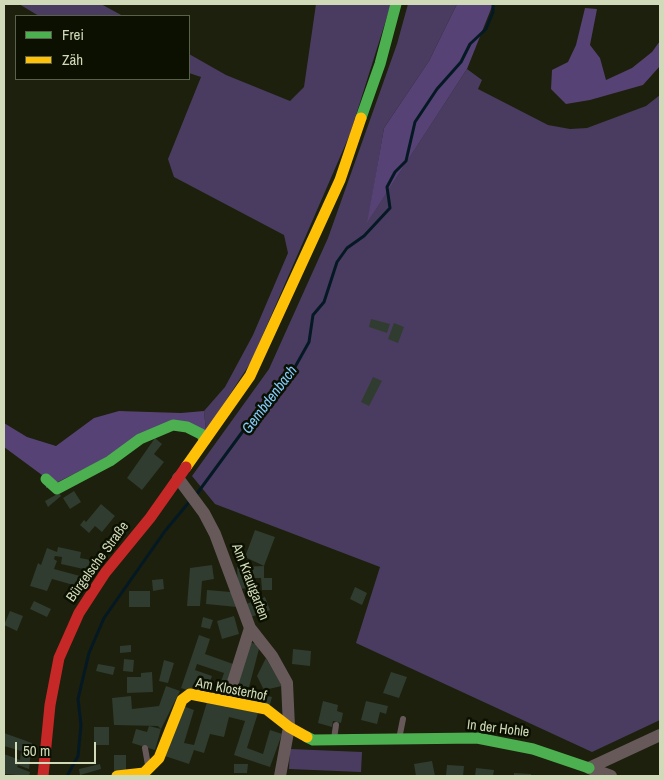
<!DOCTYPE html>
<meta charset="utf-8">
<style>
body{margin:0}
#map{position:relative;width:664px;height:780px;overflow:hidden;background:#1c200c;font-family:"Archivo Narrow",sans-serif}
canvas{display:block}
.frame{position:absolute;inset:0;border:5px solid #d0dab8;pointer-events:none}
.legend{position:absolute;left:15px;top:15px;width:175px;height:65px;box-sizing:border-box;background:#0b1000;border:1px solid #5a614a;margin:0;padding:6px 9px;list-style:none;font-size:15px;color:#d0dab8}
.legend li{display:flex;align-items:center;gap:10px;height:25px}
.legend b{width:25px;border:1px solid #5a614a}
.scale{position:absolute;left:15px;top:742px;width:81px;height:22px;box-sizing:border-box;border:2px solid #d0dab8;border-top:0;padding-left:6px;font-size:15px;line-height:18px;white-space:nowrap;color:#d0dab8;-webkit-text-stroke:4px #0b1000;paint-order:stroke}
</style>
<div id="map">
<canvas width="664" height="780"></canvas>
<div class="frame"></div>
<ul class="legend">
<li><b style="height:6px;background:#4caf50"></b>Frei</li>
<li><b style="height:6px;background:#ffc107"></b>Zäh</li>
</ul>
<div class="scale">50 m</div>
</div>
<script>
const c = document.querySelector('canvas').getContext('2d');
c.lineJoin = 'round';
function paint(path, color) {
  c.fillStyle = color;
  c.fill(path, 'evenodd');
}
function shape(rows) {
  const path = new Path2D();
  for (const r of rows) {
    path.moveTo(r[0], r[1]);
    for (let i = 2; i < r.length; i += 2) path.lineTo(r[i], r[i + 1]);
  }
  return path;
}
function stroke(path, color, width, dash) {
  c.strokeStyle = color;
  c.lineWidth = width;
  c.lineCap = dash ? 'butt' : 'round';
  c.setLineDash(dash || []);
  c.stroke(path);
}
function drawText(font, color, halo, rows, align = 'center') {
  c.font = font + ' "Archivo Narrow",sans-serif';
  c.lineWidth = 5;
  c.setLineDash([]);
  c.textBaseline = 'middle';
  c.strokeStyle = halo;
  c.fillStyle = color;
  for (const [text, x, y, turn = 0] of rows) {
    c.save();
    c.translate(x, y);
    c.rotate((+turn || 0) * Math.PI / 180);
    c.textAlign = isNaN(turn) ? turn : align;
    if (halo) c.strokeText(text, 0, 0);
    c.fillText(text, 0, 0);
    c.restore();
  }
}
paint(shape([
 [19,4,101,4,123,16,39,16],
 [316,4,391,4,350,134,251,362,206,431,204,411,225,387,253,335,288,253,284,235,174,177,168,159,201,77,189,73,189,54,226,75,290,101,304,87],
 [408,4,457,4,429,61,384,128,368,221,467,69,482,80,478,89,548,125,570,129,587,128,646,106,660,95,660,720,592,752,356,643,380,567,215,504,192,476,269,369,328,238,397,44],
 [290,749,362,752,361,772,289,769]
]), '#4a3c61');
paint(shape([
 [457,4,493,4,467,69,367,223,384,128,429,61],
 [585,8,597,9,590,45,600,58,606,80,632,68,652,52,660,41,660,66,643,85,590,100,566,104,551,89,552,70,568,62,576,45],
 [119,411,181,413,204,411,206,431,179,421,46,488,46,478,4,447,4,423,27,437,56,446,94,418]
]), '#564274');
stroke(shape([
 [196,495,243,431,290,376,309,342,313,315,324,302,337,262,347,248,364,236,390,208,387,187,395,172,406,161,415,122,437,89,461,62,470,44,486,29,493,12,493,4],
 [67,776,78,756,81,725,78,699,89,653,104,618,165,531,190,501]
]), '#051924', 3);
paint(shape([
 [371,319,390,324,387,333,369,327],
 [394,323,404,327,398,343,388,339],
 [373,377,382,381,369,406,361,402],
 [155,438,162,444,154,454,164,462,142,490,127,478],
 [74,491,81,502,70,509,63,498],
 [59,493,61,496,48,507,45,501],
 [101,504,115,516,102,532,95,526,89,533,80,525,84,520,86,522],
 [255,530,275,537,264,566,245,557],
 [58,547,81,552,80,558,90,560,88,570,61,564,62,557,55,556,54,559,57,561,54,569,80,576,77,586,52,579,47,591,30,586,38,563,41,565,47,548,57,552],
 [212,565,214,579,202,581,200,606,187,606,190,568],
 [264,566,264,578,272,578,272,590,262,590,261,578,250,578,250,588,238,589,237,567],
 [163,579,164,589,153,591,152,580],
 [355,587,367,593,362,605,350,599],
 [207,590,231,592,237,607,206,604],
 [129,591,150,591,150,607,129,607],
 [265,597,270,610,251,617,246,604],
 [34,601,51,609,47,617,30,609],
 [10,611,23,616,17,631,4,625],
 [234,616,239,634,222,639,217,621],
 [203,617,213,620,210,629,201,627],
 [199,635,210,639,205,654,236,665,224,699,216,696,224,673,197,664,195,670,212,676,205,696,181,688],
 [248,642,260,645,248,691,272,697,269,708,241,700,243,692,236,690],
 [131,645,131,652,120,653,120,646],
 [293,649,311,651,310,666,292,664],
 [266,658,282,686,264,690,257,676],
 [124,659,134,660,133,672,123,671],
 [164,660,174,663,168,683,159,681],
 [98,664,115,667,113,675,96,671],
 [152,672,153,692,127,693,127,677,141,677,141,673],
 [391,672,407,677,399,698,383,693],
 [166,686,180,691,161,729,158,726,114,725,112,698,131,696,132,709,159,706],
 [323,701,338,705,337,711,343,713,341,723,333,721,332,727,318,723],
 [366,701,388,706,386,714,380,712,377,724,361,720],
 [207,702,258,713,247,748,263,754,270,730,282,734,270,767,234,755,245,721,229,717,224,737,210,734,204,753,194,750,189,764,165,756,183,706,194,710,184,743,194,745],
 [149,726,161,729,155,750,132,743,136,729,147,732],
 [94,727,109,727,109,745,94,745],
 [4,733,32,743,29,769,18,765,17,767,30,772,29,776,4,774,4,754,20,760,21,751,4,746],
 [114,755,126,755,126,771,114,771],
 [432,761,435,776,416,776,414,764],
 [100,764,101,769,80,775,79,769],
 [234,764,248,764,247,773,234,773],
 [447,765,464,766,463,776,446,776],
 [476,768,494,770,493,776,475,776],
 [514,773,531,774,531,776,514,776]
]), '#303c2f');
stroke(shape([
 [334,739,336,725],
 [399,739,403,719],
 [145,748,148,765]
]), '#67595a', 6);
stroke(shape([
 [178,478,204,513,215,534,250,628,272,656,287,683,289,727,280,776],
 [227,701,250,628],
 [611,776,589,768,660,735]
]), '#67595a', 12);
stroke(shape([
 [361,118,380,64,396,4],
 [46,479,57,489,110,461,140,439,173,425,187,427,201,434,205,440],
 [307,737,313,740,477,738,533,749,589,768]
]), '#4caf50', 11);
stroke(shape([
 [186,467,250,376,340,180,361,118],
 [117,776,144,773,159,758,182,700,190,694,266,709,289,727,307,737]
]), '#ffc107', 11);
stroke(shape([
 [43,776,50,705,59,658,79,613,105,573,150,518,186,467]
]), '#c62828', 11);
drawText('14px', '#d0dab8', '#0b1000', [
 ["Bürgelsche Straße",98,562,-54],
 ["Am Krautgarten",250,582,69],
 ["Am Klosterhof",231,690,11],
 ["In der Hohle",498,729,7]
]);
drawText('italic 15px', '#82cbfe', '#0b1000', [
 ["Gembdenbach",270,400,-53]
]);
</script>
